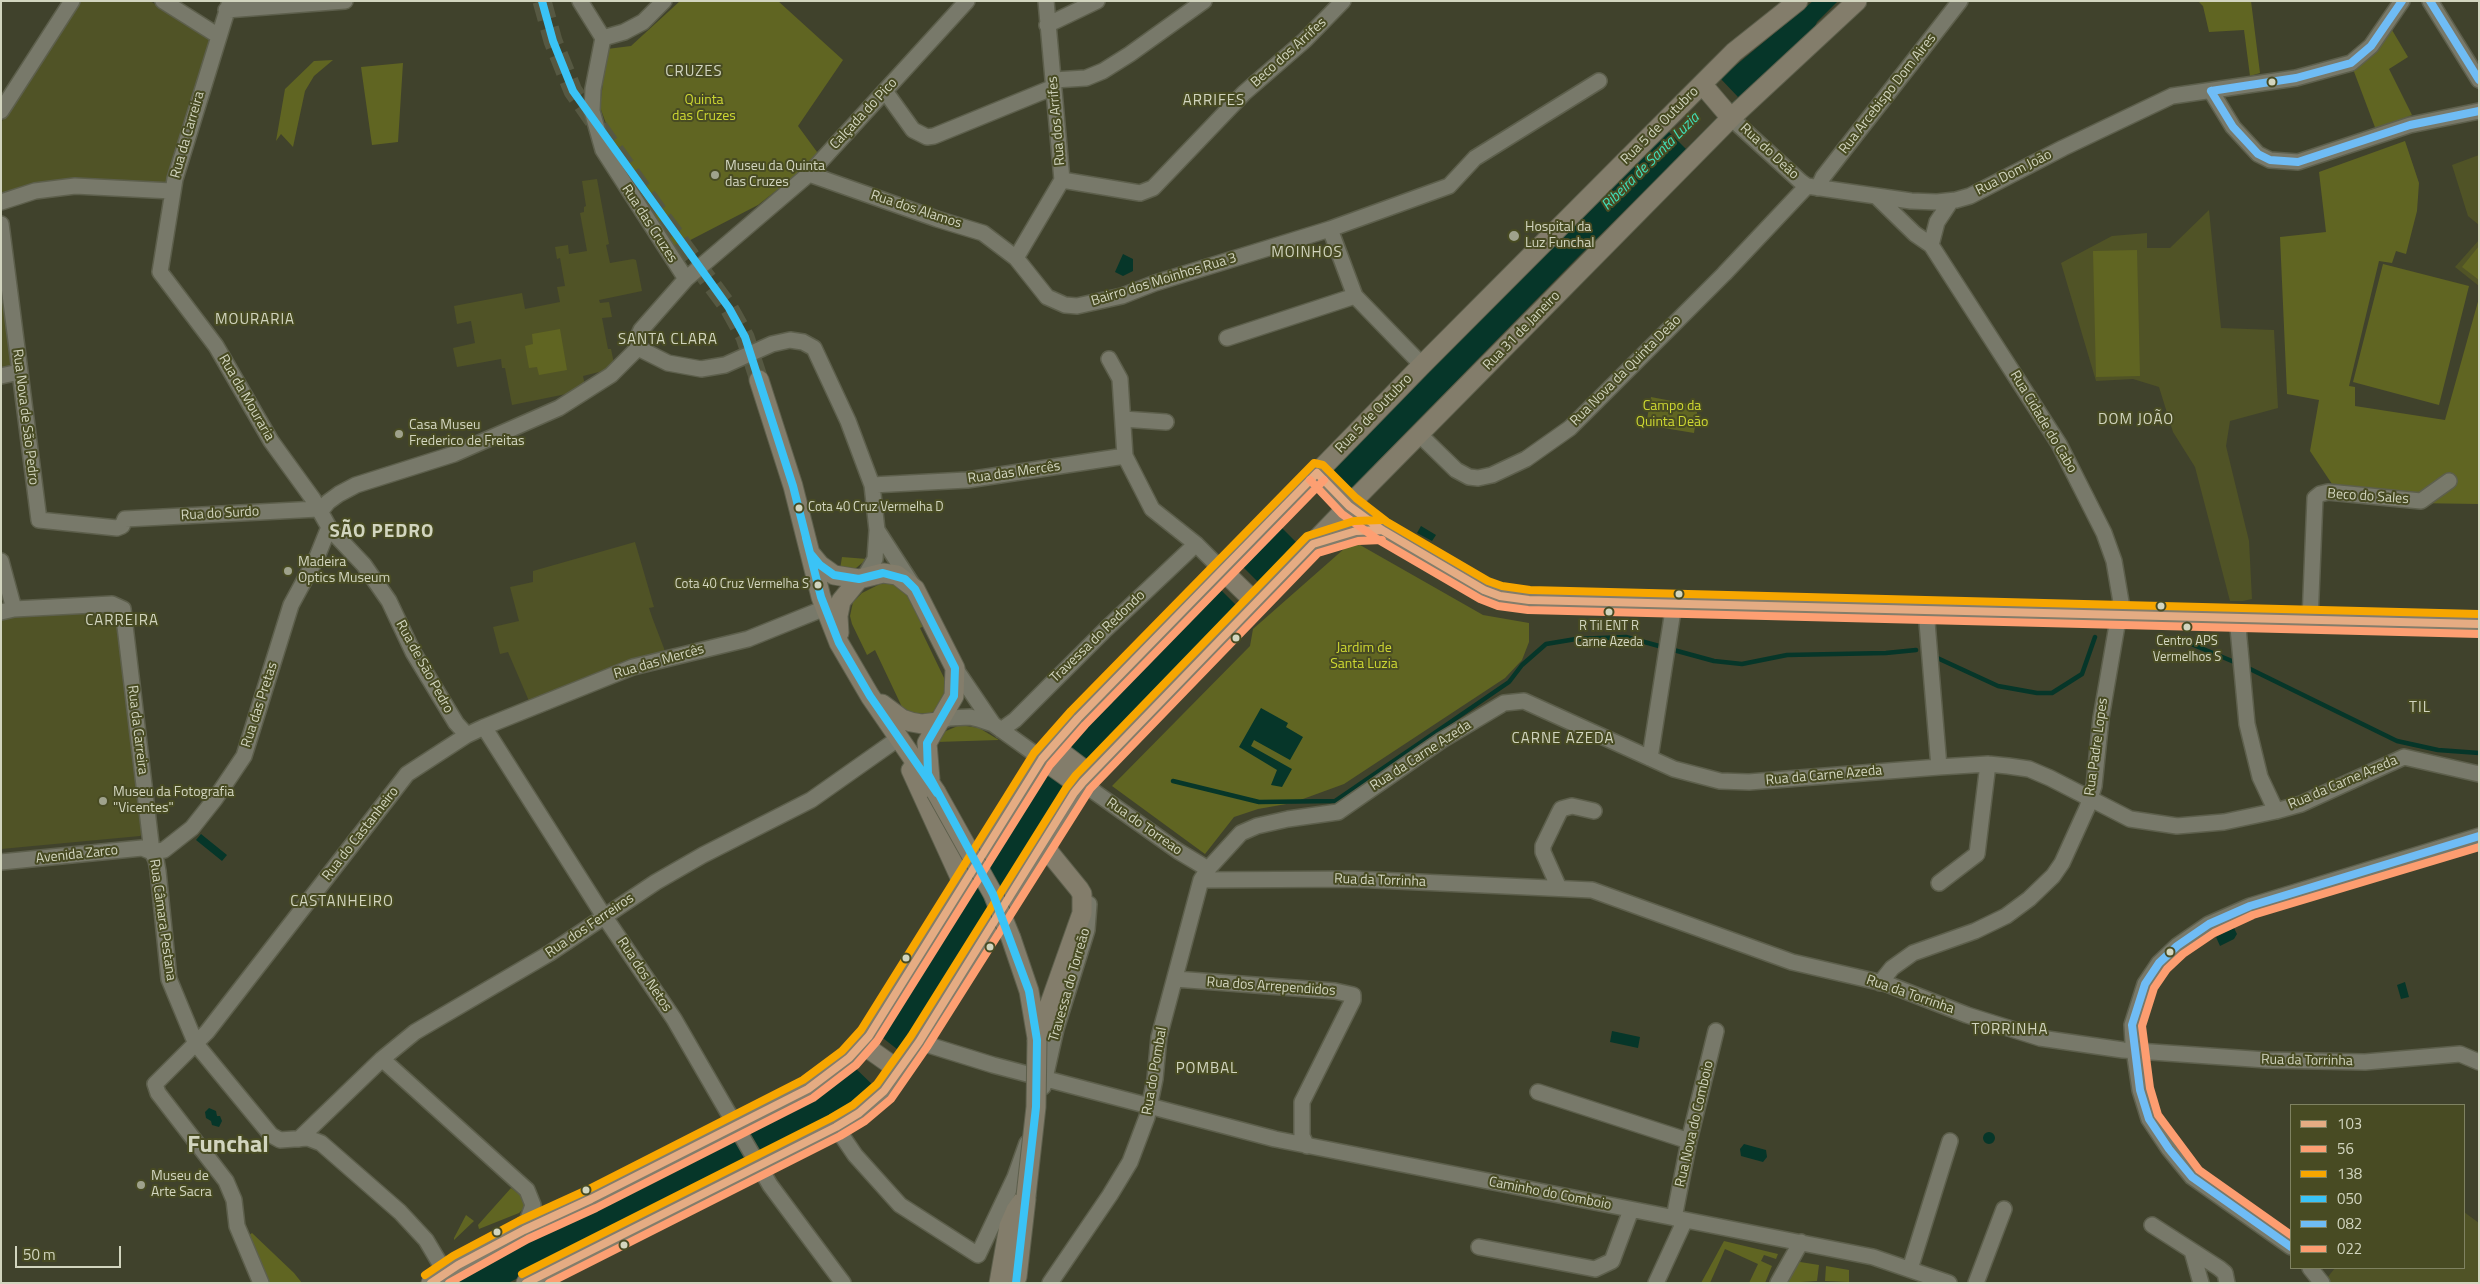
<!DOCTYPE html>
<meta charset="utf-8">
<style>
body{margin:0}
#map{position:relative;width:2480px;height:1284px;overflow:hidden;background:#40422c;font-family:"Titillium Web",sans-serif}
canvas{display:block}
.frame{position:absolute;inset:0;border:2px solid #d2d5bf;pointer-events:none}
.legend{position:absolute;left:2290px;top:1104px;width:175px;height:165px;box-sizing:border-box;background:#484b23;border:1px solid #7f8261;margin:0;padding:6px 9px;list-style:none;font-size:15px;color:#d2d5bf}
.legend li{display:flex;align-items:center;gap:10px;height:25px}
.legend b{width:25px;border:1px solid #7f8261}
.scale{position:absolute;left:15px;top:1246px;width:106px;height:22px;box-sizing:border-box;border:2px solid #d2d5bf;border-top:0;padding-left:6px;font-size:15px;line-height:18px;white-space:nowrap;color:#d2d5bf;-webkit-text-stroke:4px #484b23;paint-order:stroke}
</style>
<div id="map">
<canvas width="2480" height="1284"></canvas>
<div class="frame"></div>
<ul class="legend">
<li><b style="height:6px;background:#e5ac83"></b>103</li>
<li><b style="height:6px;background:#fd9f72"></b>56</li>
<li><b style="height:6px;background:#f7a600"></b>138</li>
<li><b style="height:6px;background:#3ac3f6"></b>050</li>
<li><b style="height:6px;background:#6fbcf5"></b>082</li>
<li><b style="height:6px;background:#fd9d70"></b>022</li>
</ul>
<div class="scale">50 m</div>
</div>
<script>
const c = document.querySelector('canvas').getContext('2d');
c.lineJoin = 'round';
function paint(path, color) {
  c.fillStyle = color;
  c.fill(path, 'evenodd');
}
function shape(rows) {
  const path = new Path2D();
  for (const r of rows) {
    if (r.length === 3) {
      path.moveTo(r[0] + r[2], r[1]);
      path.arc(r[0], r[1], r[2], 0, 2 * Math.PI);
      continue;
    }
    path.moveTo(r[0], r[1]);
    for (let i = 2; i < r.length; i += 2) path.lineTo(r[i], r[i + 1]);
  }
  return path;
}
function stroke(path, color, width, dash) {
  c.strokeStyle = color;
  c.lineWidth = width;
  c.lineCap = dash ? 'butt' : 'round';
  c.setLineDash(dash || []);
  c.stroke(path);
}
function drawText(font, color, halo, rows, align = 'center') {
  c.font = font + ' "Titillium Web",sans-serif';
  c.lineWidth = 4;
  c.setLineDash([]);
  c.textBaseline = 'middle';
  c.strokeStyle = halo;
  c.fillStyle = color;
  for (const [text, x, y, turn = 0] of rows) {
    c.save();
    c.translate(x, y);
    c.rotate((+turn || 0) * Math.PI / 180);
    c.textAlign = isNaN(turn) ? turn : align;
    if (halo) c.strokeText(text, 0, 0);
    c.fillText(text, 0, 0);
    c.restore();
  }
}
paint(shape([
 [77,1,150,1,207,38,212,44,170,187,88,181,1,200,1,123],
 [2479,155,2479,225,2468,216,2452,165],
 [597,179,609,244,606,245,610,263,633,259,636,260,642,291,599,300,600,303,609,302,612,317,602,318,608,349,611,349,615,368,583,376,586,390,512,405,505,368,502,368,501,359,457,367,453,348,475,343,471,321,457,324,454,306,522,293,525,309,560,302,557,287,565,286,560,258,557,259,555,247,568,245,569,254,587,251,580,213,584,212,584,207,586,206,582,181],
 [2209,210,2221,328,2274,330,2278,408,2230,421,2226,446,2249,541,2252,599,2243,601,2230,601,2195,467,2173,432,2159,387,2133,379,2096,381,2061,263,2112,236,2147,233,2147,248,2170,248],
 [1,239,17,365,1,369],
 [2479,240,2479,286,2455,267],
 [635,542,654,607,649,608,652,617,665,651,586,677,529,701,508,652,500,654,493,627,519,621,510,587,533,582,533,571],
 [105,609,116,613,143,834,140,836,1,849,1,617],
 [2464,1212,2479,1223,2479,1283,2330,1283,2327,1278,2335,1268,2464,1268]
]), '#505326');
paint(shape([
 [680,1,778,1,843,60,798,126,820,156,758,205,675,248,616,151,600,107,607,49,631,46],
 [2198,1,2251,1,2260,73,2250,76,2244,30,2209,32,2203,6],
 [2392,30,2408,57,2389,69,2412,115,2376,130,2353,69,2376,51],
 [333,60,314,76,305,91,293,147,281,134,276,141,285,89,314,61],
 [403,63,398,142,372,145,361,67],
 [2405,141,2419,183,2417,211,2406,254,2396,251,2392,263,2379,261,2349,386,2355,387,2355,406,2445,420,2479,298,2479,504,2412,503,2334,487,2310,451,2319,400,2287,394,2280,237,2326,232,2319,172],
 [2479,246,2479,280,2462,267],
 [2137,250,2140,376,2096,377,2093,251],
 [2383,264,2469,286,2439,405,2353,382],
 [560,329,567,370,539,375,537,367,529,368,525,346,533,344,532,334],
 [1651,397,1698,406,1694,433,1646,425],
 [1353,541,1483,615,1529,623,1529,642,1522,660,1505,678,1344,784,1292,803,1258,809,1234,817,1205,854,1112,786,1250,646,1253,629],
 [842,557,867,559,856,568,840,569],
 [882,583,892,583,909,593,926,625,920,628,946,682,948,690,936,711,930,713,913,714,902,707,875,650,867,655,852,624,850,616,853,602,862,593],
 [960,725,979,728,999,740,936,742,946,731],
 [511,1188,523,1197,525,1205,524,1208,519,1213,479,1229,478,1225],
 [466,1215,474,1221,454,1240,454,1238],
 [252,1233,294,1273,302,1283,266,1283,246,1237],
 [1724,1241,1778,1254,1776,1259,1764,1255,1761,1261,1772,1266,1765,1283,1749,1283,1758,1264,1725,1249,1710,1283,1701,1283],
 [1794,1261,1819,1265,1817,1281,1785,1283],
 [1826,1266,1849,1270,1849,1282,1825,1281]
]), '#606522');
paint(shape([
 [1813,1,1838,1,1817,22,1812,32,1736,100,1578,257,1375,464,1354,491,1167,678,1087,762,980,925,902,1053,877,1085,856,1105,829,1123,508,1283,449,1283,655,1176,810,1099,818,1095,852,1065,879,1035,1011,828,1078,731,1331,468,1717,81],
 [1123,254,1133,259,1133,271,1123,276,1115,272],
 [1421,526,1436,535,1432,541,1417,533],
 [1261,708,1288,723,1286,727,1303,737,1290,760,1254,740,1251,746,1292,769,1282,787,1271,785,1277,770,1239,747],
 [201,834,227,855,222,861,196,840],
 [2234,928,2237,934,2234,939,2220,946,2216,937],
 [2405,982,2409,997,2401,999,2397,985],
 [1612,1031,1640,1037,1638,1048,1610,1042],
 [209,1108,216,1111,217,1116,220,1116,222,1121,219,1127,212,1125,211,1121,206,1118,205,1112],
 [1989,1138,6],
 [1744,1144,1766,1150,1767,1157,1763,1162,1741,1156,1740,1149]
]), '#063629');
paint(shape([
 [1720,78,1738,97,1686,149,1667,130],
 [1331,468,1354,491,1299,545,1278,524],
 [1239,563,1260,584,1238,607,1217,586],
 [879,1035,902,1053,876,1088,852,1065]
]), '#40422c');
stroke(shape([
 [2177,638,2239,664],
 [1933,656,1998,686,2037,693,2052,693,2082,674,2095,637],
 [2246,667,2397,741,2438,750,2479,753],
 [1173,781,1259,802,1335,801,1509,682,1522,665,1546,644,1576,639,1626,637,1714,661,1742,664,1787,655,1886,653,1916,650]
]), '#063629', 4.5);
stroke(shape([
 [542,1,553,41,573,91,658,212,729,308,745,337,759,380]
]), '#565842', 19, [19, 9]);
const minor = shape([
 [163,1,217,35],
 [230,1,175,179,160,272,216,346,271,441,313,499,330,529,364,565,389,601,413,652,456,723,467,735],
 [580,1,603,38,593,89,592,111,603,150,686,279],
 [2430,1,2479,80],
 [226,10,345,1],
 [1047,25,1097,1],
 [603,38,624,32,643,22,664,1],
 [1054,80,1086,78,1103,71,1130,54,1204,1],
 [885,91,913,130,927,137,934,136,1054,87],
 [2211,91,2233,127,2258,154,2270,160,2298,162,2410,125,2479,111],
 [1,111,72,1],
 [1731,118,1800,181,1807,186,1911,201,1937,202,1956,200,1970,196,2063,148,2172,96,2296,78,2351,63,2371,46,2402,1],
 [809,174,937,219,983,233,1016,258,1047,297,1065,305,1077,306,1122,296,1155,283,1330,229,1449,186,1475,158,1599,81],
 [1062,180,1140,193,1153,188,1244,93,1305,40,1343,1],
 [1818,188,1823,177,1960,1],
 [1876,196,1915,234,1931,245,2059,444,2104,533,2114,561,2121,602,2101,718,2094,786,2087,808,2062,863,2053,876,2029,899,2006,916,1975,931,1913,953,1892,968,1880,983],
 [1,202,35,191,75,186,172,191],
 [1,224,39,520,117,528,122,526,125,519,318,509],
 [1330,229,1355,296,1422,365],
 [1931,245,1937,222,1951,201],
 [1016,258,1062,180,1046,1],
 [1227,338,1355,296],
 [638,348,668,363,701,369,725,365,772,344,790,340,803,342,814,348,848,421,872,485,877,530,875,559,865,576],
 [1109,359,1120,379,1125,456,1152,509,1196,544,1222,570],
 [1,376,19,372],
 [1123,419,1166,422],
 [1420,435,1456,470,1469,477,1478,478,1492,475,1526,459,1570,428,1724,274,1807,186],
 [872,485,967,480,1125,456],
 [320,512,328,502,339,494,356,485,454,454,559,408,611,375,638,348,637,339,641,330,686,279,809,174,967,1],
 [877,530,912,584],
 [1,561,14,609],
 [1926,610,1939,767],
 [1,612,14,609,112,604,123,609,152,852,156,860,158,871,169,979,196,1044,271,1135,280,1140,308,1138,321,1143,400,1212,426,1240,445,1272],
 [2237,617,2247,724,2260,777,2276,811],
 [2310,620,2315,498,2320,494,2328,492,2421,501,2449,481],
 [955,668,993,724],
 [938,722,949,718,970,717,978,719,993,724,1042,759],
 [484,727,600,910,674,1019,770,1185,843,1283],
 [1001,730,1015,720,1106,629,1196,544],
 [1650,758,1674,604],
 [1083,782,1096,793,1178,851,1208,869],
 [152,852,164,850,192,828,215,799,244,756,291,605,317,557,329,527],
 [1,862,142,848,152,852],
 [1201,880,1354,879,1592,890,1792,962,1887,984,1967,1015,2040,1038,2123,1050,2267,1060,2365,1062,2460,1054,2479,1062],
 [1939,883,1977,854,1988,764],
 [1559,888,1543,852,1543,846,1558,815,1561,809,1572,806,1594,811],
 [1175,979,1335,991,1353,995,1353,1000,1302,1102,1302,1136,1307,1146],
 [919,1042,993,1065,1275,1139,1873,1257,1949,1283],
 [382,1059,527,1190,533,1205,524,1230],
 [1043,1087,1056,1029,1087,930,1089,904],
 [1538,1092,1689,1141],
 [836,1127,855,1155,900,1205,978,1255,1015,1177,1027,1143],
 [299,1139,382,1059,415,1032,550,953,656,882,703,855,811,800,899,738],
 [1674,1218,1689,1141,1716,1031],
 [2152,1225,2219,1268,2225,1273,2227,1283],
 [1479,1247,1595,1269,1612,1261,1631,1210],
 [2291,1247,2192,1177,2169,1149,2149,1119,2140,1090,2133,1043,2132,1025,2145,984,2159,963,2177,946,2209,924,2250,906,2479,836],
 [2192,1251,2201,1283],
 [2310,1268,2322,1283],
 [1910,1269,1950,1141],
 [261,1283,237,1226,234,1200,226,1181,158,1093,155,1084,207,1032,407,774,467,735,484,727,633,667,748,639,825,608],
 [1050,1283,1110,1195,1130,1162,1147,1117,1155,1079,1159,1037,1201,880,1208,869,1241,833,1257,826,1288,819,1338,812,1442,740,1504,703,1524,701,1674,769,1720,781,1749,782,1939,767,1988,764,2008,766,2029,769,2050,778,2130,819,2177,826,2224,822,2276,811,2301,804,2404,757,2479,774],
 [1656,1283,1685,1220],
 [1778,1283,1801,1242],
 [1976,1283,2004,1209]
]);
const major = shape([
 [1702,84,1731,118],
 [759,380,793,486,821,597,839,643,870,696,936,792],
 [1317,473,1349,506,1382,530,1484,590,1500,596,1529,600,2479,624],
 [1318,543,1356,531,1382,530],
 [810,553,820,565,834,575,859,579],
 [1222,570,1255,602],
 [839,633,838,616,841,601,859,579,883,573,897,575,915,589,955,668,954,696,927,743,930,779],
 [882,704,902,719,911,722,922,724,938,722],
 [1053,746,1090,774],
 [1042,759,1080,786],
 [911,770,963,884],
 [1011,938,1029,991,1037,1038],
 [1037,1040,1082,913,1082,894,1079,889,1048,851,1045,839],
 [862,1044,900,1071],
 [1017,1277,1026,1199],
 [431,1283,458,1265,524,1230,591,1199,808,1089,849,1058,869,1036,1034,771,1060,737,1422,365,1711,75,1734,52,1798,1],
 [526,1283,836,1127,859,1113,884,1091,919,1042,1074,793,1083,782,1359,495,1731,118,1857,1],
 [999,1283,1009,1226,1016,1210,1026,1196]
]);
stroke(minor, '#5d5f4c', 18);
stroke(major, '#5d5f4c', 21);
stroke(minor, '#78796a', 15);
stroke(major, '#837d6b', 19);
const majorBridge = shape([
 [936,792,993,894,1011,938],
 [1026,1196,1036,1107,1037,1040]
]);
stroke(majorBridge, '#5d5f4c', 21, []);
stroke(majorBridge, '#837d6b', 19);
stroke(shape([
 [1317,473,1349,506,1382,530,1484,590,1500,596,1529,600,2479,624],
 [431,1283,458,1265,524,1230,591,1199,808,1089,849,1058,869,1036,1042,759,1078,718,1317,473],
 [526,1283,836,1127,859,1113,884,1091,919,1042,1074,793,1083,782,1313,544,1356,531,1382,530]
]), '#e5ac83', 8);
stroke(shape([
 [1310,480,1342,514,1377,539,1480,599,1498,606,1528,610,2479,634],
 [449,1283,528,1239,596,1208,813,1098,856,1065,877,1041,1050,765,1085,725,1324,480],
 [549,1283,840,1136,865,1121,891,1099,927,1047,1090,789,1318,553,1358,541,1382,540]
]), '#fd9f72', 8);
stroke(shape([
 [522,1274,831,1118,853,1105,877,1084,911,1036,1066,788,1076,775,1307,536,1354,521,1382,520],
 [425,1275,453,1256,519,1221,587,1190,803,1080,842,1051,861,1030,1034,753,1071,711,1314,463,1323,465,1356,498,1387,522,1488,581,1502,586,1530,590,2479,614]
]), '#f7a600', 8);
stroke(shape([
 [542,1,553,41,573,91,729,308,745,337,793,486,810,553,820,565,834,575,859,579,883,573,905,579,915,589,955,668,954,696,927,743,928,774,993,894,1029,991,1037,1040,1036,1107,1016,1283],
 [806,538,821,597,839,643,870,696,937,793]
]), '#3ac3f6', 8);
stroke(shape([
 [2430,1,2479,80],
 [2211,91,2233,127,2258,154,2270,160,2298,162,2410,125,2479,111],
 [2211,91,2296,78,2351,63,2371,46,2402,1],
 [2291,1247,2192,1177,2169,1149,2149,1119,2140,1090,2132,1025,2145,984,2159,963,2177,946,2209,924,2250,906,2479,836]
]), '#6fbcf5', 8);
stroke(shape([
 [2291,1235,2199,1170,2158,1115,2150,1088,2142,1026,2154,988,2167,969,2183,954,2214,933,2253,915,2479,847]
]), '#fd9d70', 8);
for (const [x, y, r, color] of [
 [2272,82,4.5,"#d2d5bf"],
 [715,175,5,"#9fa28c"],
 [1514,236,6,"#9fa28c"],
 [399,434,5,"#9fa28c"],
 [799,508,4.5,"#d2d5bf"],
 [288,571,5,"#9fa28c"],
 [818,585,4.5,"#d2d5bf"],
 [1679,594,4.5,"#d2d5bf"],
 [2161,606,4.5,"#d2d5bf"],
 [1609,612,4.5,"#d2d5bf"],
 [2187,627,4.5,"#d2d5bf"],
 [1236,638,4.5,"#d2d5bf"],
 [103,801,5,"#9fa28c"],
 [990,947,4.5,"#d2d5bf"],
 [2170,952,4.5,"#d2d5bf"],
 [906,958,4.5,"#d2d5bf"],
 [141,1185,5,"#9fa28c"],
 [586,1190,4.5,"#d2d5bf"],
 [497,1232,4.5,"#d2d5bf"],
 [624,1245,4.5,"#d2d5bf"]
]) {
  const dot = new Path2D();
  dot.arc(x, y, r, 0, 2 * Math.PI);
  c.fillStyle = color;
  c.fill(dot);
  stroke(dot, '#484b23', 2);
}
drawText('13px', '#d2d5bf', '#484b23', [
 ["Cota 40 Cruz Vermelha D",808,508,"left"],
 ["Cota 40 Cruz Vermelha S",809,585,"right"],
 ["R Til ENT R",1609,627],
 ["Carne Azeda",1609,643],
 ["Centro APS",2187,642],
 ["Vermelhos S",2187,658]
]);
drawText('14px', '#d2d5bf', '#484b23', [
 ["Beco dos Arrifes",1289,53,-42],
 ["Rua Arcebispo Dom Aires",1888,94,-52],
 ["Calçada do Pico",864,114,-47],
 ["Rua dos Arrifes",1057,121,-95],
 ["Rua 5 de Outubro",1660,126,-45],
 ["Rua da Carreira",188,135,-74],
 ["Rua do Deão",1769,152,43],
 ["Rua Dom João",2014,173,-27],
 ["Rua dos Alamos",916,210,18],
 ["Rua das Cruzes",649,224,57],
 ["Bairro dos Moinhos Rua 3",1164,280,-17],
 ["Rua 31 de Janeiro",1522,331,-46],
 ["Rua Nova da Quinta Deão",1626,371,-45],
 ["Rua da Mouraria",246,398,60],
 ["Rua 5 de Outubro",1374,414,-46],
 ["Rua Nova de São Pedro",25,417,83],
 ["Rua Cidade do Cabo",2043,422,59],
 ["Rua das Mercês",1014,473,-8],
 ["Beco do Sales",2368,497,4],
 ["Rua do Surdo",220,514,-3],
 ["Travessa do Redondo",1098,637,-44],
 ["Rua das Mercês",659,662,-16],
 ["Rua de São Pedro",424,667,61],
 ["Rua das Pretas",260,705,-72],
 ["Rua da Carreira",137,730,83],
 ["Rua Padre Lopes",2097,747,-82],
 ["Rua da Carne Azeda",1421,756,-33],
 ["Rua da Carne Azeda",1824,776,-5],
 ["Rua da Carne Azeda",2343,783,-23],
 ["Rua do Torreao",1144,827,35],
 ["Rua do Castanheiro",361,834,-52],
 ["Avenida Zarco",77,855,-6],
 ["Rua da Torrinha",1380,881,2],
 ["Rua Câmara Pestana",162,920,82],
 ["Rua dos Ferreiros",590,926,-34],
 ["Rua dos Netos",644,975,56],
 ["Travessa do Torreão",1070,985,-74],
 ["Rua dos Arrependidos",1271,987,4],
 ["Rua da Torrinha",1910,995,19],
 ["Rua da Torrinha",2307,1061,1],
 ["Rua do Pombal",1155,1071,-80],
 ["Rua Nova do Comboio",1695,1124,-77],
 ["Caminho do Comboio",1550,1194,11]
]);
drawText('14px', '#ced832', '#484b23', [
 ["Quinta",704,101],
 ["das Cruzes",704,117],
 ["Campo da",1672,407],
 ["Quinta Deão",1672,423],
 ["Jardim de",1364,649],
 ["Santa Luzia",1364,665]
]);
drawText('14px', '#d2d5bf', '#484b23', [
 ["Museu da Quinta",725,167],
 ["das Cruzes",725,183],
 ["Hospital da",1525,228],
 ["Luz Funchal",1525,244],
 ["Casa Museu",409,426],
 ["Frederico de Freitas",409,442],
 ["Madeira",298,563],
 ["Optics Museum",298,579],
 ["Museu da Fotografia",113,793],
 ["\"Vicentes\"",113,809],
 ["Museu de",151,1177],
 ["Arte Sacra",151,1193]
], 'left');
c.letterSpacing = '1px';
drawText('15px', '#d2d5bf', '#484b23', [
 ["CRUZES",694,72],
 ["ARRIFES",1214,101],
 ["MOINHOS",1307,253],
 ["MOURARIA",255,320],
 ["SANTA CLARA",668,340],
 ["DOM JOÃO",2136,420],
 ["CARREIRA",122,621],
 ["TIL",2420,708],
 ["CARNE AZEDA",1563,739],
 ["CASTANHEIRO",342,902],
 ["TORRINHA",2010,1030],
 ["POMBAL",1207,1069]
]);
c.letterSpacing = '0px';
drawText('italic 15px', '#40dfb9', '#484b23', [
 ["Ribeira de Santa Luzia",1651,162,-45]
]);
c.letterSpacing = '1px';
drawText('bold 19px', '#d2d5bf', '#484b23', [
 ["SÃO PEDRO",382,532]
]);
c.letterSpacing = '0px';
drawText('bold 24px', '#d2d5bf', '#484b23', [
 ["Funchal",228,1146]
]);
</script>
